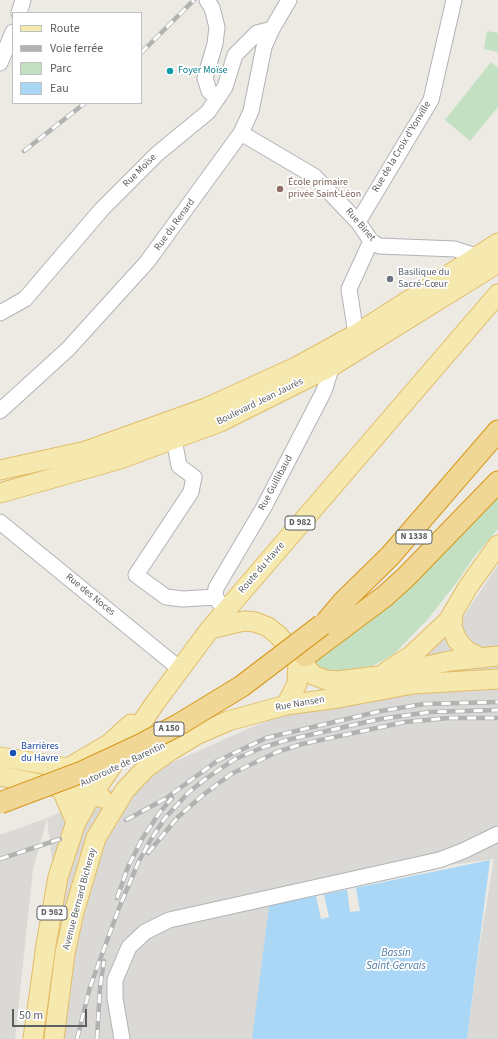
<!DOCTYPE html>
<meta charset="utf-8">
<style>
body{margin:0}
#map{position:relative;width:498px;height:1039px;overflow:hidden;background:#eceae3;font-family:"Source Sans 3",sans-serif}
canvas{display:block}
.legend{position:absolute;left:12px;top:12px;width:130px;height:92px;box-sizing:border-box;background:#fff;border:1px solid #bdbfc0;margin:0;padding:5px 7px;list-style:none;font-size:12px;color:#5b5f62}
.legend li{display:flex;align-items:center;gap:8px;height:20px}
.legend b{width:20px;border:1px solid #bdbfc0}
.scale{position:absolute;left:12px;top:1009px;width:75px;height:18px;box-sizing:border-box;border:2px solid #5b5f62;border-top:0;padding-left:5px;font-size:12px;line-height:14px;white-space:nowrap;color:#5b5f62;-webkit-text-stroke:3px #fff;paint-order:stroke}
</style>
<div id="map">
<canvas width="498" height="1039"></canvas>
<ul class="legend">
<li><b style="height:5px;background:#f6e9af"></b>Route</li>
<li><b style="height:5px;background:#b1b2b2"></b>Voie ferrée</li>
<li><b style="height:11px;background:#c3e1c2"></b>Parc</li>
<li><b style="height:11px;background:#aad7f5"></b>Eau</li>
</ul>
<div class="scale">50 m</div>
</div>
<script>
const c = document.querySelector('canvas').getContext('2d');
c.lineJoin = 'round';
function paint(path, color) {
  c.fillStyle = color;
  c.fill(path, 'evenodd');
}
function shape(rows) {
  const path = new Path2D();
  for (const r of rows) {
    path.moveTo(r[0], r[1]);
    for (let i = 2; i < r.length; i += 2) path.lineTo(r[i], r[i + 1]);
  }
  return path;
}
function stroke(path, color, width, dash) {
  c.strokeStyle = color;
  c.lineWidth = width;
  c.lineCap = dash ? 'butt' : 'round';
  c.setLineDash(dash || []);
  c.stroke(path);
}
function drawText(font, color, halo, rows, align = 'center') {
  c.font = font + ' "Source Sans 3",sans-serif';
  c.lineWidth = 3.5;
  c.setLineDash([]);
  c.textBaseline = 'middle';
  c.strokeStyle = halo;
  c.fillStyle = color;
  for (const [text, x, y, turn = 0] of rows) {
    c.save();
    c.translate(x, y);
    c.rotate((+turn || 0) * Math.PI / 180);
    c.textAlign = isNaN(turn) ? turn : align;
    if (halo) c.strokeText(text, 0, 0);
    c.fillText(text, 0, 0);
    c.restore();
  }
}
paint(shape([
 [498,565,498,1039,467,1039,481,936,494,859,274,889,253,1039,41,1039,55,883,47,819,33,869,15,1039,0,1039,0,835,47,818,417,654,459,623]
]), '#dbd9d5');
paint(shape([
 [487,31,498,33,498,52,484,49],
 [491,62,498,68,498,107,470,141,445,120],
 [498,491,498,529,474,557,454,586,427,620,395,653,369,668,338,673,311,665,363,627,409,584]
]), '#c3e1c2');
paint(shape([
 [490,860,467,1039,252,1039,270,899,316,896]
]), '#aad7f5');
paint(shape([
 [356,888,360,911,350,912,347,889],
 [324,894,329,917,321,919,316,896]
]), '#eceae3');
const minor = shape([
 [207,0,212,8,217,27,215,44,205,78,209,91,218,98],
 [19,13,23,0],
 [0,63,13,32],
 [241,133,314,176,358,222,371,241,379,246,455,249,476,256],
 [358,222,431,100,454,0],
 [0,313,25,299,102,209,157,154,208,112,225,87,235,55,257,33,272,29],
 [360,344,356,334,349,289,371,241],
 [0,411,68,349,147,262,241,133,251,111,264,47,272,29,289,0],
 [174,439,179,466,194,477,191,492,136,575,166,597,183,599,215,597],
 [0,522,180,669],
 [226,611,215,597,216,588,264,507,324,391,332,366],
 [122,1039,115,998,115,980,129,947,145,932,169,920,439,860,463,851,498,834]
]);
const major = shape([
 [0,470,86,451,206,408,296,367,356,334,498,243],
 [0,493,120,459,220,422,332,366,498,263],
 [453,614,452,627,457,640,467,651,482,658],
 [210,629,244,621,255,622,268,627,278,635,313,675,326,680,338,681,378,676,450,661,498,656],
 [387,671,412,655,448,621,468,587,498,545],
 [286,705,297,684,298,660],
 [0,757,68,768,90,775],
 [68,768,109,744,131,724],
 [0,776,93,794,102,798],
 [61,788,76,822],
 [33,1039,46,945,58,877,76,822,88,801,155,703,210,629,498,294],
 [54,1039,65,953,74,912,96,838,125,790,146,768,170,751,198,734,228,721,286,705,338,698,413,684,498,679]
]);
const highway = shape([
 [327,621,343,602,390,556,498,431],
 [305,656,385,596,406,577,498,482]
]);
stroke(minor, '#b1b3b7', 17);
stroke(major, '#e2bc67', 21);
stroke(highway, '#d79718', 23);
stroke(minor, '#fff', 15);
stroke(major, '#f6e9af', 19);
stroke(highway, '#f1d795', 21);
const rail = shape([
 [141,53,194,0],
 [24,151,85,103],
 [126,820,165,799,217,761,266,738,381,711,424,704,498,702],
 [148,853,178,817,203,795,231,774,277,752,302,744,405,722,449,718,498,718],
 [0,859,60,839],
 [117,898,128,867,142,839,160,812,172,798],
 [77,1039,90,987,119,908,139,861,150,841,165,818,188,793,204,780,235,759,264,747,287,740,380,719,430,712,498,710],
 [97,1039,100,988,104,961]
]);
stroke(rail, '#b1b2b2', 4.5);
stroke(rail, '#fff', 3, [9]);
const highwayBridge = shape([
 [0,803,82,772,140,745,178,725,242,686,322,625]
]);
stroke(highwayBridge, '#d79718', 23, []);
stroke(highwayBridge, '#f1d795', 21);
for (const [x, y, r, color] of [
 [170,71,4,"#0f9aa8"],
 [280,189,4,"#8d6e63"],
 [390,279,4,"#6b7280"],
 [13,753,4,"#1a4fb4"]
]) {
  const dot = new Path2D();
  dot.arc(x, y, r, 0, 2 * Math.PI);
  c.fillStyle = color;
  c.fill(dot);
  stroke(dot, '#fff', 1.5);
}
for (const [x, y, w] of [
 [300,523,30],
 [414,537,36],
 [169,729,30],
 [52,913,30]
]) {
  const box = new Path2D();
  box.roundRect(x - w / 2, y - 7, w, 14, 3);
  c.fillStyle = '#fff';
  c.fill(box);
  stroke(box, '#5b5f62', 1);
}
drawText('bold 9px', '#5b5f62', null, [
 ["D 982",300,523],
 ["N 1338",414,537],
 ["A 150",169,729],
 ["D 982",52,913]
]);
drawText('10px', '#0d838f', '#fff', [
 ["Foyer Moïse",178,71]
], 'left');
drawText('10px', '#5b5f62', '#fff', [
 ["Rue de la Croix d'Yonville",402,147,-59],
 ["Rue Moïse",140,171,-45],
 ["Rue du Renard",175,225,-54],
 ["Rue Binet",360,225,49],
 ["Boulevard Jean Jaurès",260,402,-26],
 ["Rue Guillibaud",276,483,-62],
 ["Route du Havre",262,568,-49],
 ["Rue des Noces",90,595,39],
 ["Rue Nansen",300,704,-10],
 ["Autoroute de Barentin",123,765,-25],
 ["Avenue Bernard Bicheray",80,899,-75]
]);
drawText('10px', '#785e54', '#fff', [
 ["École primaire",288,183],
 ["privée Saint-Léon",288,195]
], 'left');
drawText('10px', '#5b616d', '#fff', [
 ["Basilique du",398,273],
 ["Sacré-Cœur",398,285]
], 'left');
drawText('10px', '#164399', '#fff', [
 ["Barrières",21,747],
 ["du Havre",21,759]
], 'left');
drawText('italic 11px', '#4a78a6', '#fff', [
 ["Bassin",396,954],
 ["Saint-Gervais",396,967]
]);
</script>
